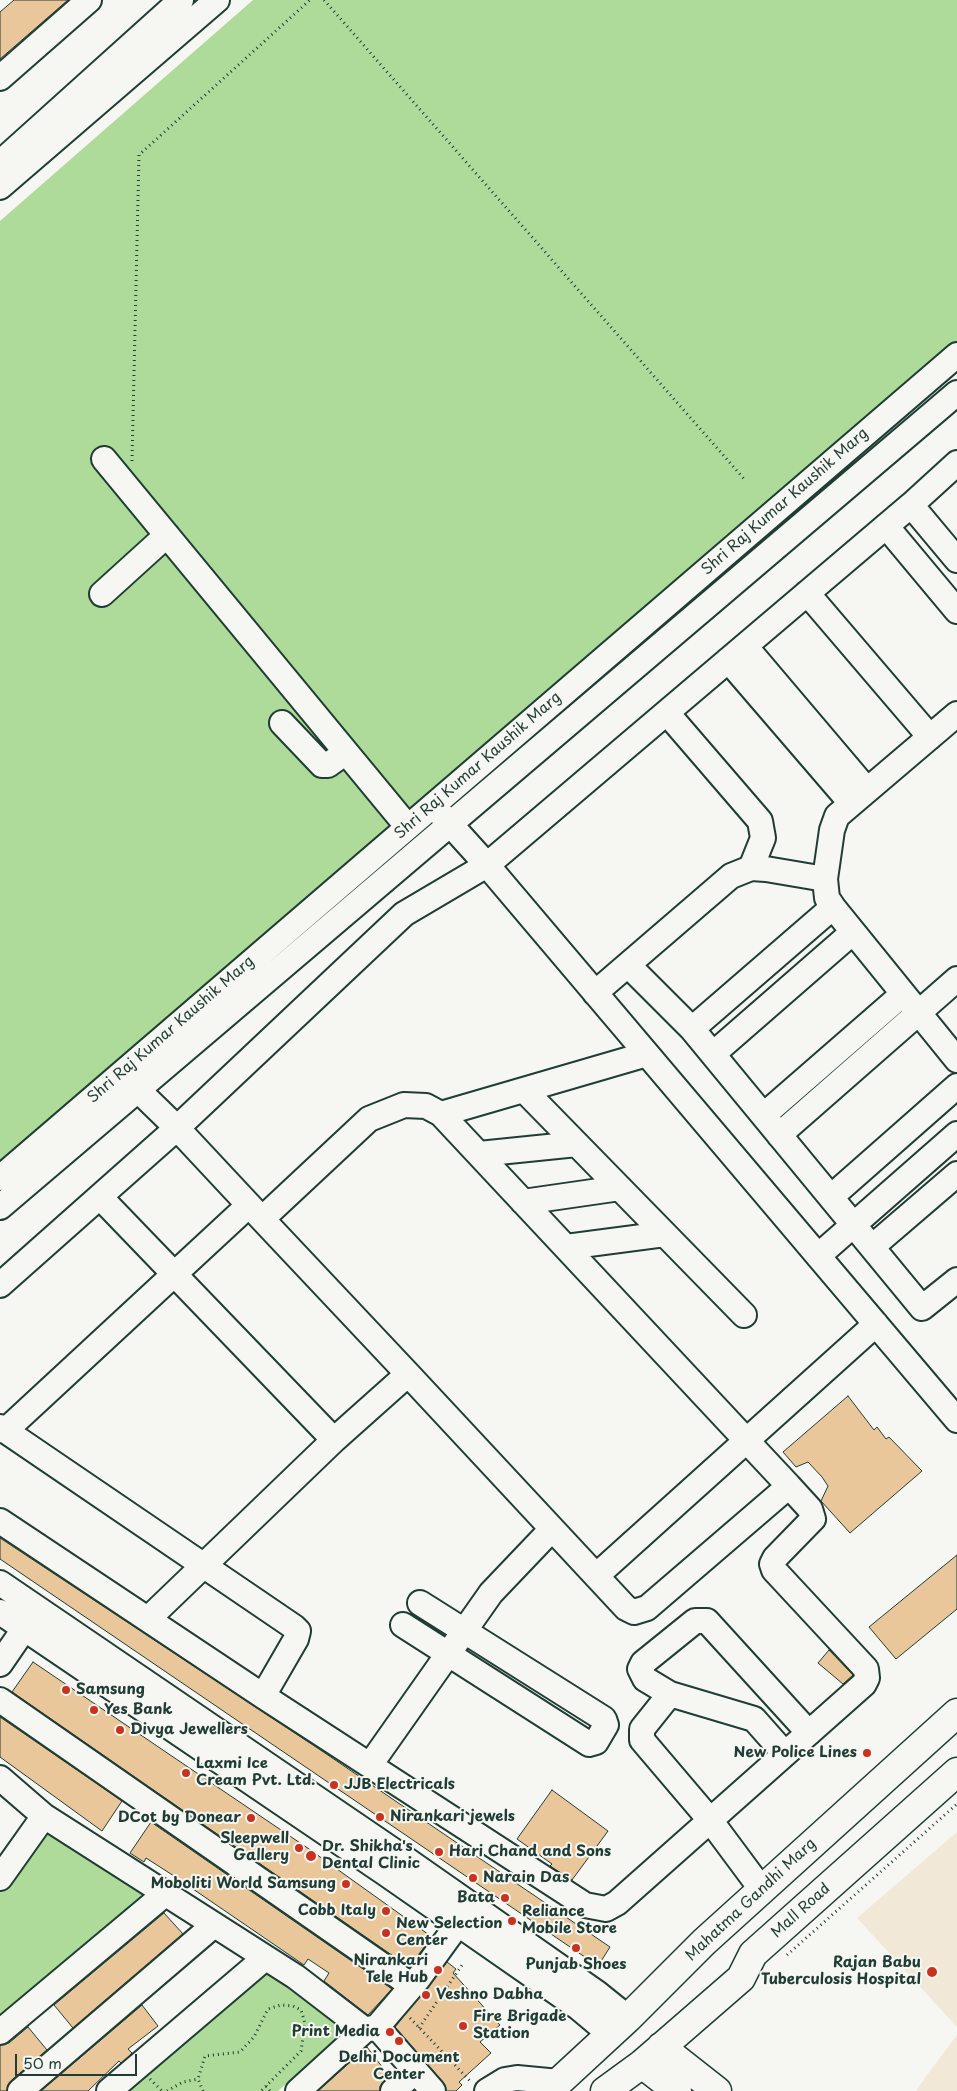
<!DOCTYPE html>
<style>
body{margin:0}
#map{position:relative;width:957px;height:2091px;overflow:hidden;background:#f6f6f2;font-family:"Playpen Sans",sans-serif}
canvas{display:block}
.scale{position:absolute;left:15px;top:2054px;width:122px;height:22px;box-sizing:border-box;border:2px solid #1f3d34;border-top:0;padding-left:6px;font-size:15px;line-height:18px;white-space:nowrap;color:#1f3d34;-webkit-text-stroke:4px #f6f6f2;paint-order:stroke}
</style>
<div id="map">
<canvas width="957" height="2091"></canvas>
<div class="scale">50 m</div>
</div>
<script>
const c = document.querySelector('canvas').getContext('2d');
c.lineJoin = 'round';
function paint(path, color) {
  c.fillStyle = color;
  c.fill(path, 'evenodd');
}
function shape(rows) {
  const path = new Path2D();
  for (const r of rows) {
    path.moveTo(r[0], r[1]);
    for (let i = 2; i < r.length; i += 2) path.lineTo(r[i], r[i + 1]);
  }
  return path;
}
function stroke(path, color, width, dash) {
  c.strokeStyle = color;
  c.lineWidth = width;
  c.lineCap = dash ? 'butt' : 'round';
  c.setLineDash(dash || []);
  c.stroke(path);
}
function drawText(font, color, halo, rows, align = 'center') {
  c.font = font + ' "Playpen Sans",sans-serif';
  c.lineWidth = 4;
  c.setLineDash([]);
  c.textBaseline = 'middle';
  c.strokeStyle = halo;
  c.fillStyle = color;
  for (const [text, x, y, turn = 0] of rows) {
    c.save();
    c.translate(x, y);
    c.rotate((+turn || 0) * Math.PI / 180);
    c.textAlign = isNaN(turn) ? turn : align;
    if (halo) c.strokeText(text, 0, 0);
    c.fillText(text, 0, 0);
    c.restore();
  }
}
paint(shape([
 [957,1832,957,2027,857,1918],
 [957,2035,957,2091,916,2091,927,2075]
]), '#f2e8d8');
paint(shape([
 [253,0,957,0,957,354,0,1163,0,221],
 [46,1828,156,1893,0,2018,0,1888],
 [264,1966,352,2026,278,2091,126,2091]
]), '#aedb99');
const building = shape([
 [14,0,68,0,0,59,0,12,14,0],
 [848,1396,874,1430,877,1427,886,1439,889,1437,922,1471,850,1533,821,1501,828,1486,822,1477,808,1462,796,1467,783,1452,848,1396],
 [0,1538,319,1749,610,1947,598,1966,0,1559,0,1538],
 [957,1555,957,1609,896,1659,869,1627,957,1555],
 [829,1650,853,1675,843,1684,818,1663,829,1650],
 [33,1662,309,1849,432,1937,409,1967,12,1692,33,1662],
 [0,1717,122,1801,102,1831,0,1757,0,1717],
 [552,1790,608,1831,572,1880,550,1866,552,1864,517,1839,552,1790],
 [151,1822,392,1989,368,2015,324,1981,329,1973,308,1959,304,1965,174,1876,146,1858,144,1862,130,1853,151,1822],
 [164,1913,183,1934,73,2028,54,2005,164,1913],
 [447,1962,456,1969,453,1973,500,2025,480,2042,491,2053,459,2082,462,2085,456,2091,446,2091,443,2082,395,2027,447,1962],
 [142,2005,158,2026,128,2049,132,2053,127,2058,121,2063,119,2061,88,2091,41,2091,142,2005],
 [28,2027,47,2050,11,2081,7,2091,0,2091,0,2045,9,2043,28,2027],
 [367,2047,389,2076,380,2086,380,2091,318,2091,367,2047]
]);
paint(building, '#eac79b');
stroke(building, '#1f3d34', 1);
const minor = shape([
 [0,78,89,0],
 [0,163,181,0],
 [0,187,217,0],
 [104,459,407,826],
 [911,505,957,560],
 [886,526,957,611],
 [807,593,930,737],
 [102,594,167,535],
 [745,646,867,790],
 [728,660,851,803],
 [667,713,760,821,763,838,751,868],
 [282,723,322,765,328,765,346,752],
 [440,813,487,865,957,1420],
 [825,879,827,898,833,907,957,1060],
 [628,965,692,1029,922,1308,957,1280],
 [595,993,731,876,751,868,766,869,825,879,832,830,837,816,957,714],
 [692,1029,833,907],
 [713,1054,853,932],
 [137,1089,177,1128,262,1219,408,1374,626,1608,634,1612,647,1608,789,1486,441,1114,426,1106,404,1105,369,1119,262,1219],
 [524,1090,744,1315],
 [441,1114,647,1054],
 [764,1115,903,994],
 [779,1135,957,979],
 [479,1154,577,1144],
 [0,1178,957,355],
 [100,1197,334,1440],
 [831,1197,957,1086],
 [523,1202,620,1188],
 [0,1207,957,393],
 [566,1247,665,1234],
 [872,1247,957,1174],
 [818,1256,957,1134],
 [0,1285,177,1128,404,914,487,865,911,505,957,463],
 [0,1427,294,1627,298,1631,296,1639,263,1696],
 [5,1431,249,1205],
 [0,1521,263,1696,585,1905,606,1909,617,1903,785,1754,864,1684,867,1678,866,1669,774,1570,772,1564,775,1558,813,1519,810,1509,789,1486],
 [596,1576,876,1324],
 [0,1583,404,1858,597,1993,628,2018],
 [0,1612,385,1873,579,2008,610,2034],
 [148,1619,334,1440,408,1374],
 [403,1625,589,1744,596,1742,606,1725,604,1719,420,1603],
 [0,1664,33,1616],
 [670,1694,642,1729,642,1740,710,1820,762,1890],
 [0,1700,412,1986],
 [785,1754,754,1719,670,1694,645,1679,640,1669,643,1663,695,1621,707,1621,809,1733],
 [370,1765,491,1593,552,1529],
 [0,1778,44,1816,296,1977,365,2030],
 [0,1878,44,1816],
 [377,2027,433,2091],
 [0,2032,166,1893],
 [20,2091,214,1925],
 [109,2091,265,1958],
 [298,2091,365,2030,377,2027,418,1979,458,1924],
 [393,2091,416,2071],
 [487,2091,505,2080,517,2078,559,2082]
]);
const major = shape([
 [661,2047,717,2091],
 [642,2064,677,2091],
 [549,2091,628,2018,704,1942,957,1713],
 [605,2091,642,2064,741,1978,753,1954,957,1772]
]);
stroke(minor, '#1f3d34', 28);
stroke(major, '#1f3d34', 31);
stroke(shape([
 [324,0,745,480],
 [132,461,139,155,310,0],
 [787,1955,957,1804],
 [410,2018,471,2082],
 [419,2028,462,1965],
 [150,2079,162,2091],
 [266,2086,270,2091],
 [167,2091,183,2082,198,2079],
 [203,2091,198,2079,205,2056,240,2052,254,2037,268,2009,281,2005,293,2006,301,2010,305,2023,301,2051,261,2091]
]), '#1f3d34', 3, [1, 4]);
stroke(minor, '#f6f6f2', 24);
stroke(major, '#f6f6f2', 28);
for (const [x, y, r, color] of [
 [66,1690,5,"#c8321e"],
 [94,1710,5,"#c8321e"],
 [120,1730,5,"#c8321e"],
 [867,1753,5,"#c8321e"],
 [186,1773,5,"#c8321e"],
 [334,1785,5,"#c8321e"],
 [380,1817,5,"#c8321e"],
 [251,1818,5,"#c8321e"],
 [299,1848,5,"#c8321e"],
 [439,1852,5,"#c8321e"],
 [311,1856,6,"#c8321e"],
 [473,1878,5,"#c8321e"],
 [346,1884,5,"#c8321e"],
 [505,1898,5,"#c8321e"],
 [386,1911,5,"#c8321e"],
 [512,1921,5,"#c8321e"],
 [386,1933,5,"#c8321e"],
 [576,1948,5,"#c8321e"],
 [438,1970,5,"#c8321e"],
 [932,1972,6,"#c8321e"],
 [426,1995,5,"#c8321e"],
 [463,2026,5,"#c8321e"],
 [390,2032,5,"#c8321e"],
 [399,2041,5,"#c8321e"]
]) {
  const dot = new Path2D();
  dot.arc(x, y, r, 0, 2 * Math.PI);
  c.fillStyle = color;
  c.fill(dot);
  stroke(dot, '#f6f6f2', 2);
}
drawText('15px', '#1f3d34', '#f6f6f2', [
 ["Shri Raj Kumar Kaushik Marg",785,502,-41],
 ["Shri Raj Kumar Kaushik Marg",478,766,-41],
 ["Shri Raj Kumar Kaushik Marg",171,1030,-41],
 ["Mahatma Gandhi Marg",751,1900,-43],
 ["Mall Road",801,1911,-42]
]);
drawText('bold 15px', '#1f3d34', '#f6f6f2', [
 ["Samsung",76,1690],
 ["Yes Bank",104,1710],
 ["Divya Jewellers",130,1730],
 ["New Police Lines",857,1753,"right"],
 ["Laxmi Ice",196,1764],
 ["Cream Pvt. Ltd.",196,1781],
 ["JJB Electricals",344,1785],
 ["Nirankari jewels",390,1817],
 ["DCot by Donear",241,1818,"right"],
 ["Sleepwell",289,1839,"right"],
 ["Gallery",289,1856,"right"],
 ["Dr. Shikha's",322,1847],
 ["Dental Clinic",322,1864],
 ["Hari Chand and Sons",449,1852],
 ["Narain Das",483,1878],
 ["Moboliti World Samsung",336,1884,"right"],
 ["Bata",495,1898,"right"],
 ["Cobb Italy",376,1911,"right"],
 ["Reliance",522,1912],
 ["Mobile Store",522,1929],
 ["New Selection",396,1924],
 ["Center",396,1941],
 ["Nirankari",428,1961,"right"],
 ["Tele Hub",428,1978,"right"],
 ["Rajan Babu",921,1963,"right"],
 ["Tuberculosis Hospital",921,1980,"right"],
 ["Punjab Shoes",576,1965,"center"],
 ["Veshno Dabha",436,1995],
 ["Fire Brigade",473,2017],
 ["Station",473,2034],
 ["Print Media",380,2032,"right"],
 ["Delhi Document",399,2058,"center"],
 ["Center",399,2075,"center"]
], 'left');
</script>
